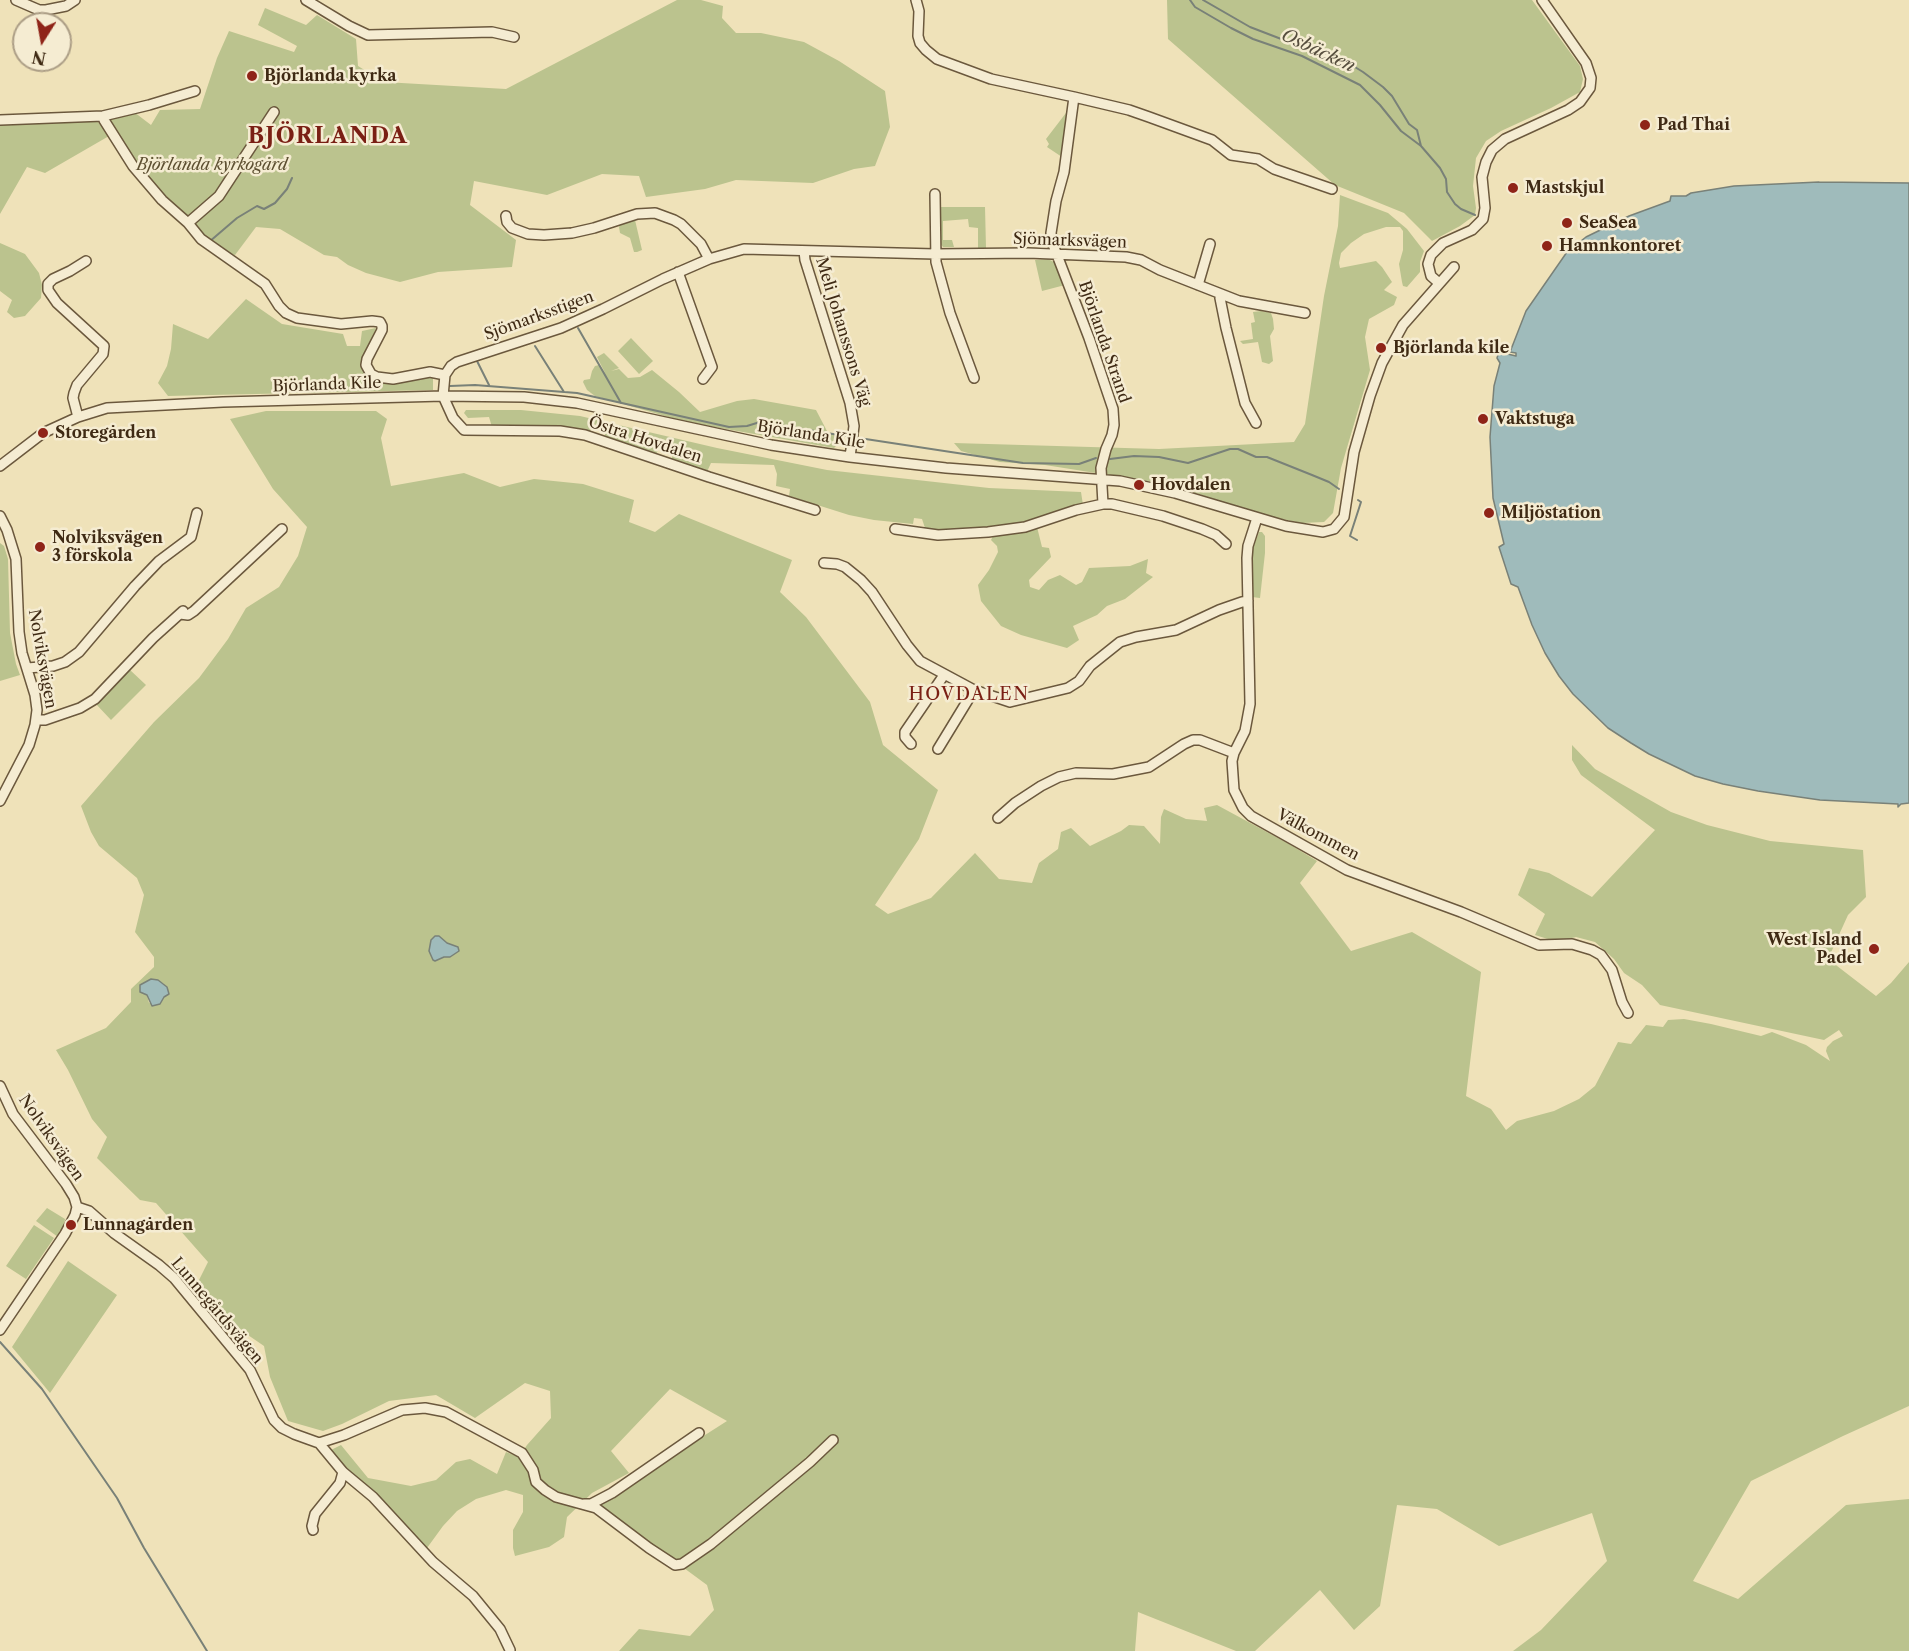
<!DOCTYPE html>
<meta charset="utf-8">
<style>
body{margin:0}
#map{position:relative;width:1909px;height:1651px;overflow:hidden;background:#efe2b9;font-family:"Libre Caslon Text",serif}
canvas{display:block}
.north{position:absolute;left:12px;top:12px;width:60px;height:60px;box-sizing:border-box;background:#f5ecd2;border:2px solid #ac9e86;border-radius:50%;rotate:191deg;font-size:16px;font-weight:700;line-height:24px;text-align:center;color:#3f2a14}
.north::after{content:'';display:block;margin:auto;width:21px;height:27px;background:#8f2418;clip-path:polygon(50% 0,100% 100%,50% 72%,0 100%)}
</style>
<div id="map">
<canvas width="1909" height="1651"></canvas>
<div class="north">N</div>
</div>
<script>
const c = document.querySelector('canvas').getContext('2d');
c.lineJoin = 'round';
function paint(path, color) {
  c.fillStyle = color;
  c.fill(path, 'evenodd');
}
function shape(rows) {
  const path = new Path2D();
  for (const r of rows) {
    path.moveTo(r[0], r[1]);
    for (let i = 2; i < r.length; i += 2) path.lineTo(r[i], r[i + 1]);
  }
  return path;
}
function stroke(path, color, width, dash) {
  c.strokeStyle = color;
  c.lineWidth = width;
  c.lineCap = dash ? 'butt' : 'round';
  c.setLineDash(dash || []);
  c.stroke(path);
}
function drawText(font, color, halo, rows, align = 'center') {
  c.font = font + ' "Libre Caslon Text",serif';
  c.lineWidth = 5;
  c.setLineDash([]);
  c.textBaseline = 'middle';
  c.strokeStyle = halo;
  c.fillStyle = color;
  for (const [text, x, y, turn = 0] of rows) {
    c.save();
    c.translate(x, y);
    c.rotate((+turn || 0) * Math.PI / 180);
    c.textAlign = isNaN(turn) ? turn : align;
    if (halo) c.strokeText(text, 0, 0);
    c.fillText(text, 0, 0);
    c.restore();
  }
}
paint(shape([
 [677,0,701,0,723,6,722,18,736,33,761,33,804,42,839,61,885,91,890,127,875,166,854,169,813,183,736,180,705,189,646,197,639,176,602,174,547,195,474,181,470,205,516,240,512,267,438,272,400,282,366,273,348,265,337,257,324,255,280,229,256,227,235,255,222,251,208,242,132,162,107,118,134,112,151,125,160,110,200,109,217,58,229,31,294,52,297,46,258,25,265,8,306,25,317,15,356,39,358,66,384,82,506,89],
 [1167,0,1532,0,1580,66,1583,79,1580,92,1551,108,1501,131,1486,141,1476,158,1473,186,1476,208,1475,215,1460,226,1432,241,1404,213,1335,185,1168,39],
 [1069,109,1062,157,1047,147,1049,144,1046,139],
 [94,118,101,125,109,136,45,173,27,167,0,214,0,122],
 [1340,195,1388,213,1407,229,1424,251,1420,262,1420,272,1407,287,1403,286,1402,282,1399,264,1403,250,1403,231,1400,227,1386,227,1364,234,1351,243,1341,253,1339,263,1340,268,1376,261,1382,267,1392,282,1384,290,1397,297,1394,305,1369,319,1365,337,1370,370,1341,468,1333,513,1324,522,1302,523,1261,515,1196,493,1153,482,1045,465,1000,462,961,451,954,443,1159,449,1294,442,1305,424,1324,296,1338,226],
 [938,207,985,207,986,248,978,248,978,228,969,227,968,219,943,221,943,240,952,240,954,247,943,247,938,241],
 [632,220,635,220,642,250,637,252,634,252,630,238,620,233,619,227,620,225],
 [0,243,25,254,39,273,42,285,41,298,25,316,14,318,7,312,12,300,0,291],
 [1048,259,1056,263,1065,285,1042,291,1035,260],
 [246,299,282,324,343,334,347,346,360,346,362,331,376,328,364,358,374,379,433,376,433,390,168,396,158,383,167,366,171,349,173,324,208,339],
 [1261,311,1271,313,1273,319,1274,329,1270,336,1273,361,1269,364,1262,362,1258,342,1243,344,1240,341,1253,339,1251,323,1255,322,1253,312],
 [631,338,653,361,639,374,618,351],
 [604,353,619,368,611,371,619,369,628,378,640,377,652,370,679,392,700,412,737,401,754,399,816,410,828,433,840,434,838,444,834,448,686,422,595,396,587,390,583,382,584,380,590,379,592,371,595,366,599,365,605,373,597,357],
 [466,410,521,410,580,416,717,448,827,470,989,488,1081,492,1083,505,1029,524,996,528,926,531,922,519,914,518,913,524,874,520,849,515,789,496,790,489,776,486,777,474,774,465,711,463,706,474,671,462,673,453,665,444,659,446,656,456,604,438,607,428,593,424,589,434,492,427,489,417,468,418,464,413],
 [266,411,376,411,387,419,381,438,391,486,464,473,500,487,534,479,583,484,634,500,629,522,655,532,679,514,792,560,780,592,806,617,870,702,883,745,938,790,919,839,875,905,888,914,931,898,975,853,999,879,1032,883,1039,863,1058,849,1061,832,1071,828,1090,846,1121,831,1129,825,1144,826,1160,844,1161,817,1164,809,1186,819,1207,821,1204,808,1217,805,1289,844,1317,861,1300,883,1351,951,1412,932,1481,972,1466,1096,1491,1109,1506,1130,1517,1121,1554,1111,1579,1099,1595,1086,1618,1042,1631,1044,1646,1025,1663,1027,1668,1020,1684,1019,1711,1024,1761,1036,1772,1032,1806,1045,1830,1061,1826,1051,1827,1047,1833,1041,1843,1036,1839,1030,1824,1040,1660,1005,1642,985,1624,973,1614,959,1595,942,1576,937,1563,940,1551,940,1535,935,1545,914,1518,895,1529,868,1549,873,1592,897,1655,830,1581,775,1572,760,1572,745,1595,769,1671,812,1707,825,1770,841,1863,850,1866,897,1848,915,1828,959,1876,996,1891,983,1909,962,1909,1406,1843,1436,1751,1481,1693,1581,1738,1599,1846,1505,1909,1499,1909,1651,1513,1651,1541,1630,1607,1561,1592,1513,1499,1546,1437,1509,1397,1505,1380,1606,1354,1630,1320,1590,1255,1651,1236,1651,1138,1612,1135,1651,619,1651,639,1629,690,1636,714,1610,707,1585,597,1504,727,1421,670,1389,611,1451,629,1473,592,1493,567,1517,564,1537,549,1547,515,1556,513,1548,513,1530,523,1512,523,1495,506,1490,476,1499,457,1511,443,1526,427,1548,382,1502,345,1469,329,1451,341,1445,368,1478,411,1486,436,1480,456,1462,470,1459,497,1474,506,1452,519,1457,527,1445,551,1418,550,1391,525,1383,475,1418,436,1395,389,1401,342,1424,323,1431,288,1421,270,1377,264,1346,229,1322,195,1288,208,1262,156,1203,140,1200,97,1158,107,1137,92,1119,68,1070,56,1050,106,1028,131,1002,131,989,154,967,154,957,135,932,144,895,137,878,99,846,91,832,81,806,154,722,199,678,228,639,246,608,279,587,298,556,307,527,273,489,230,419],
 [151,979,155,979,164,984,165,996,149,1003,147,995,144,993,144,984],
 [1037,527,1042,547,1049,548,1051,557,1029,580,1030,587,1039,590,1048,580,1060,575,1076,585,1082,582,1089,568,1130,566,1148,559,1146,573,1153,577,1125,599,1107,606,1097,615,1073,626,1079,640,1067,648,1021,635,1001,626,981,601,978,585,989,570,998,552,997,546,991,540,994,534],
 [1259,532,1262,532,1265,536,1265,553,1260,598,1252,597,1251,563,1253,548],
 [0,543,4,546,8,559,10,633,16,664,20,675,0,681],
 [129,669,146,685,111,720,95,703],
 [47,1208,65,1219,64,1225,58,1237,36,1221],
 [34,1225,54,1238,26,1279,6,1266],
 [68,1261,117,1295,50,1393,12,1347]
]), '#bbc38e');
const water = shape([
 [1819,182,1909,183,1909,803,1901,804,1898,807,1898,804,1820,800,1758,791,1723,784,1695,776,1649,754,1631,743,1608,728,1573,694,1559,676,1545,653,1532,625,1518,587,1511,584,1499,547,1504,544,1493,498,1490,437,1494,386,1500,363,1497,358,1499,352,1516,356,1516,353,1510,352,1526,311,1567,252,1586,237,1629,216,1670,201,1671,196,1686,196,1691,193,1734,186,1819,182],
 [435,936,439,936,447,943,458,947,459,951,450,957,444,957,435,961,433,960,429,951,431,940,435,936],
 [151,979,158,980,167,987,169,994,164,997,160,1004,152,1006,147,995,140,992,140,985,151,979]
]);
paint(water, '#9fbbbb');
stroke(water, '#798178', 1.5);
stroke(shape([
 [1190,0,1195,7,1231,28,1253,39,1302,56,1360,85,1380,105,1401,131,1421,146],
 [1203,0,1250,27,1289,42,1309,46,1325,54,1337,56,1363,72,1383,87,1392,96,1409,124,1417,130,1421,146,1440,168,1446,179,1447,192,1455,204,1461,209,1475,215],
 [209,242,237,218,257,206,264,209,275,203,287,189,292,178],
 [578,328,621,403],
 [535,346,564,392],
 [477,361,489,385],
 [450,386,475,385,577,393,729,427,747,426,760,422,845,436],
 [859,438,1023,463,1079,464,1096,458],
 [1110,459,1134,456,1159,457,1188,463,1230,449,1238,449,1256,457,1267,457,1312,475,1329,482,1339,489],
 [1357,540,1350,536,1361,502,1358,500],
 [0,1342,42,1389,117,1498,144,1548,207,1651]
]), '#798178', 2);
const minor = shape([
 [16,0,39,10,46,10,66,6,75,0],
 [306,0,349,26,368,35,492,32,514,37],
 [916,0,919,11,918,36,920,43,926,50,937,59,991,79,1074,97,1064,172,1056,201,1051,233,1052,242,1089,338,1113,409,1114,425,1112,435,1106,449,1101,468,1103,504,1112,504,1163,516,1202,529,1216,535,1226,544],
 [1074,97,1129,110,1149,117,1212,140,1231,155,1258,159,1274,169,1332,189],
 [103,116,104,120,133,166,162,200,188,223,201,239,265,284,279,306,286,313,297,318,341,324,372,321,380,322,382,326,382,330,367,359,366,365,371,374,377,377,393,379,430,372,445,375],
 [0,120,103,116,149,105,195,91],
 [935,194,936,262,950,313,974,378],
 [506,216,507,222,512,228,528,234,544,235,572,233,594,228,637,214,655,213,674,220,681,224,701,244,709,259],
 [188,223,219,196,274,112],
 [804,251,805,260,850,403,854,426,850,457],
 [678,272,712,367,703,379],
 [1439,283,1431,276,1428,264,1431,255,1443,243,1472,230,1483,219,1485,208,1482,177,1486,162,1492,150,1505,139,1568,110,1580,102,1590,88,1591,78,1586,63,1542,0],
 [1198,285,1210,244],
 [1221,295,1220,298,1226,328,1245,403,1256,423],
 [78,417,73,398,74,393,77,385,103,354,104,346,57,303,48,290,48,284,53,279,70,271,86,261],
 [0,466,43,433,78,417,107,408,223,402,443,396,524,397,577,403,771,445,850,457,946,468,1120,481,1175,493,1286,526,1323,532,1334,529,1344,517,1354,452,1370,396,1382,363,1403,325,1454,267],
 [815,510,709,477,585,435,560,431,464,430,453,418,443,396,445,375,451,366,457,362,561,328,603,309,663,279,709,259,744,249,935,254,1028,253,1126,257,1141,260,1160,270,1239,301,1305,313],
 [0,516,7,530,16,559,19,632,22,653,35,695,37,710,35,725,29,745,0,801],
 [1257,518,1248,546,1247,558,1250,704,1245,731,1234,753,1232,761,1234,790,1243,808,1251,816,1347,870,1461,912,1539,945,1572,944,1592,950,1601,955,1612,970,1622,1002,1628,1013],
 [895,529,938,535,988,532,1025,527,1076,510,1103,504],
 [824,563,837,564,845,567,861,580,872,592,907,645,920,661,974,690,1010,702,1068,688,1079,681,1090,666,1120,642,1136,637,1176,630,1219,610,1242,602,1248,601],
 [180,614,188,615,194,611,282,529],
 [27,668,53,666,65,662,79,652,135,586,159,561,191,537,197,513],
 [36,720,45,720,80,708,95,699,153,638,183,611],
 [911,744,905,737,905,732,944,675],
 [938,749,974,690],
 [998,818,1015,803,1041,786,1059,777,1076,773,1113,774,1149,767,1184,744,1193,740,1200,740,1234,753],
 [0,1086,13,1114,66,1184,74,1197,77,1207,75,1215,65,1234,0,1330],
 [77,1207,89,1211,114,1233,159,1265,174,1278,250,1370,274,1420,282,1428,294,1434,319,1443,343,1472,373,1497,433,1562,473,1596,500,1629,510,1650],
 [319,1443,344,1435,402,1410,425,1408,446,1412,522,1453,533,1470,536,1482,545,1490,556,1497,596,1508,649,1548,675,1565,682,1564,711,1544,810,1462,833,1440],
 [584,1504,591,1504,612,1493,699,1433],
 [313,1530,312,1526,315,1514,340,1483,343,1472]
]);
stroke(minor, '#6b583d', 12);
stroke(minor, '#f5ecd2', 9);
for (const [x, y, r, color] of [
 [252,76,6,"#8f2418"],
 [1645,125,6,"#8f2418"],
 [1513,188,6,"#8f2418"],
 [1567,223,6,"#8f2418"],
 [1547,246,6,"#8f2418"],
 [1381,348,6,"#8f2418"],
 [1483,419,6,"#8f2418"],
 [43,433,6,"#8f2418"],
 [1139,485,6,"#8f2418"],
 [1489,513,6,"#8f2418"],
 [40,547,6,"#8f2418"],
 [1874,949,6,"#8f2418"],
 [71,1225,6,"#8f2418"]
]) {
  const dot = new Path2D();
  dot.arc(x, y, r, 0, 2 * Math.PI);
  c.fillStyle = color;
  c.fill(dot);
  stroke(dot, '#f5ecd2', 2);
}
drawText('bold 16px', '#3f2a14', '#f5ecd2', [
 ["Björlanda kyrka",264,76],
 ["Pad Thai",1657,125],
 ["Mastskjul",1525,188],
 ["SeaSea",1579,223],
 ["Hamnkontoret",1559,246],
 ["Björlanda kile",1393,348],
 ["Vaktstuga",1495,419],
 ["Storegården",55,433],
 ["Hovdalen",1151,485],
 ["Miljöstation",1501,513],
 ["Nolviksvägen",52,538],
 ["3 förskola",52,556],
 ["West Island",1862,940,"right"],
 ["Padel",1862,958,"right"],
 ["Lunnagården",83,1225]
], 'left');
drawText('italic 16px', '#5e5032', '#f5ecd2', [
 ["Björlanda kyrkogård",212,165]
]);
drawText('16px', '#3f2a14', '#f5ecd2', [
 ["Sjömarksvägen",1070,241,2],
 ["Sjömarksstigen",539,316,-20],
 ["Meli Johanssons Väg",843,332,73],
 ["Björlanda Strand",1104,342,71],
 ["Björlanda Kile",327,385,-2],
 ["Björlanda Kile",811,435,9],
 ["Östra Hovdalen",645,440,18],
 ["Nolviksvägen",42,659,80],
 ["Välkommen",1318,835,28],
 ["Nolviksvägen",51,1138,55],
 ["Lunnegårdsvägen",217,1311,50]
]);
drawText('italic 18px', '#574e3e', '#f5ecd2', [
 ["Osbäcken",1318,51,25]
]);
c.letterSpacing = '1.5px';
drawText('18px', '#7a1f14', '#f5ecd2', [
 ["HOVDALEN",969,695]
]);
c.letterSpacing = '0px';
c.letterSpacing = '1.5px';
drawText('bold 22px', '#7a1f14', '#f5ecd2', [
 ["BJÖRLANDA",328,137]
]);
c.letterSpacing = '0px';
</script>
